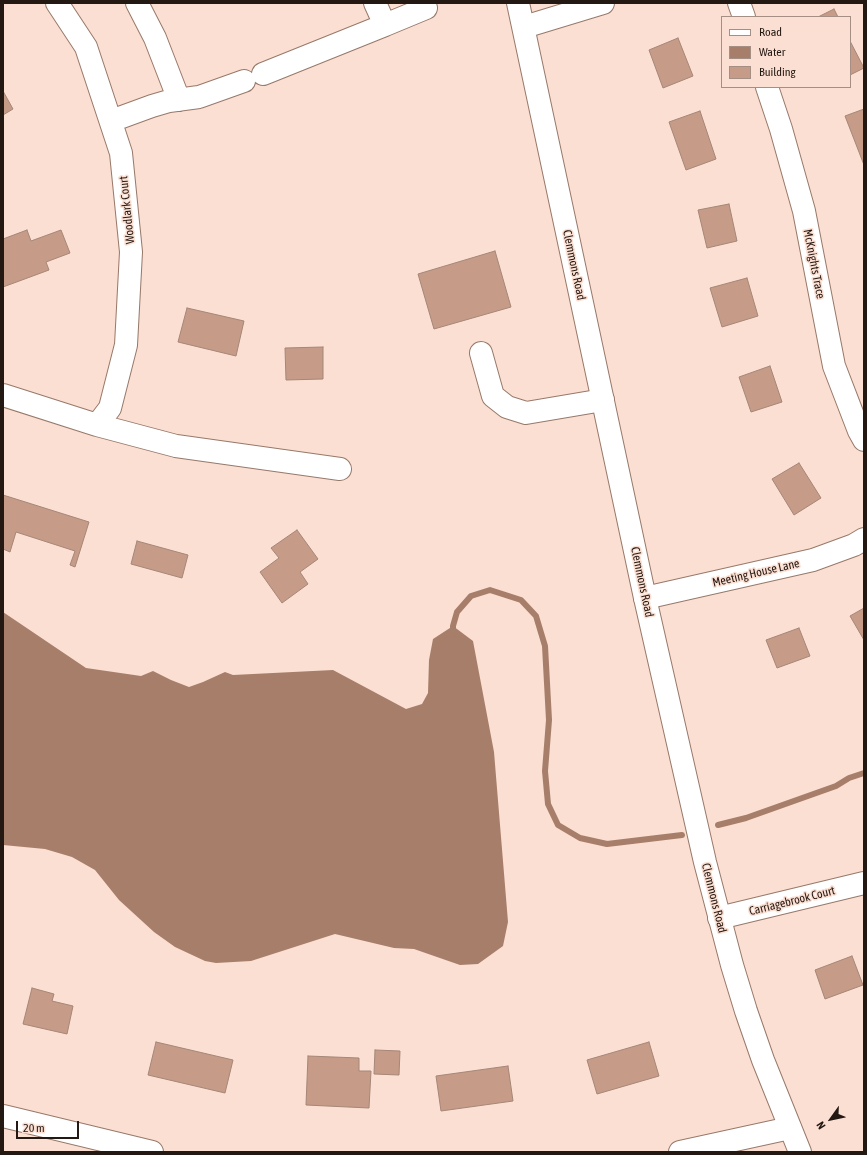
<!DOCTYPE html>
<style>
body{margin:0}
#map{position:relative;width:867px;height:1155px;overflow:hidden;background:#fbdfd2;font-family:"Asap Condensed",sans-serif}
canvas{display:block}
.frame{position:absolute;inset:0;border:4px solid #241812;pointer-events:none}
.legend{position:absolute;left:721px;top:16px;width:130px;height:72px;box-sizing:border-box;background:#fbdfd2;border:1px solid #a58f85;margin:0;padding:5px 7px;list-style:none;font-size:12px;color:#241812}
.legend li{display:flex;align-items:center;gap:8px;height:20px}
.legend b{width:20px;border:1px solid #a58f85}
.north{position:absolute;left:811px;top:1099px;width:40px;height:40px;-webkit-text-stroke:3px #fbdfd2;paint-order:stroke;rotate:237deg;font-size:11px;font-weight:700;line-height:16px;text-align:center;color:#241812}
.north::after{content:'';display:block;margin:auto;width:14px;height:18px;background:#241812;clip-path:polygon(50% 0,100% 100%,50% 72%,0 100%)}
.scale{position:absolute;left:16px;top:1121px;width:63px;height:18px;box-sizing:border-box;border:2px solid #241812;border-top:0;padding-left:5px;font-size:12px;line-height:14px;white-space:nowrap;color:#241812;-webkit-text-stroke:3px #fbdfd2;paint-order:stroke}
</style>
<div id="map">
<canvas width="867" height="1155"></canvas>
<div class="frame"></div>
<ul class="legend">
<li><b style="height:5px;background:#fff"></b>Road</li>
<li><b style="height:11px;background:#a77e6a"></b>Water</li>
<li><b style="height:11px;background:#c69c88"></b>Building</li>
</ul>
<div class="north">N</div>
<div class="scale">20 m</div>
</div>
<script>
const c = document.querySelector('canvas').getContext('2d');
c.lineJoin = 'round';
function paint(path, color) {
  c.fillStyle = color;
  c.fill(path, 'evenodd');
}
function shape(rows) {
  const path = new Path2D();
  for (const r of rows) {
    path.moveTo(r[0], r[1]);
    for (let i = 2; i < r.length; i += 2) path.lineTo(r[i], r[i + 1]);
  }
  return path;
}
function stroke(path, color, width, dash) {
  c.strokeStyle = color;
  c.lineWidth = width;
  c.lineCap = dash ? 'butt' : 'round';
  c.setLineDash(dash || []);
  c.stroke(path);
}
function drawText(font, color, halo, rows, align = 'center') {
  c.font = font + ' "Asap Condensed",sans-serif';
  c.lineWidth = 3;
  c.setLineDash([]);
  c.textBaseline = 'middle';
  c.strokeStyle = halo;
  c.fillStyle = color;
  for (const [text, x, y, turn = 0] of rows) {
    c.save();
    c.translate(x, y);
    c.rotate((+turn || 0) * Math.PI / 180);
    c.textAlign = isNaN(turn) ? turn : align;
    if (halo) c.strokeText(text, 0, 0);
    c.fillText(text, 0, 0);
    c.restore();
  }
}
paint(shape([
 [3,612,86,668,141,676,153,671,171,680,189,687,203,682,225,672,233,675,333,670,406,709,422,704,428,693,429,660,433,639,453,626,473,641,494,752,508,922,503,946,478,964,460,965,414,949,394,948,335,934,251,961,216,963,205,961,175,947,154,932,119,900,95,870,72,857,45,849,3,845]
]), '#a77e6a');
stroke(shape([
 [453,634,453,626,457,612,471,596,490,590,521,600,536,616,545,646,549,720,545,771,548,804,558,825,580,838,607,844,682,835],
 [718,825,746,818,836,786,849,778,864,773]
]), '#a77e6a', 6);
const building = shape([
 [834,9,838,17,818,17,834,9],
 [678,38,693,76,663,88,649,50,678,38],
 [850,41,864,68,850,75,850,41],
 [3,91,13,109,3,115,3,91],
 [864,109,864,165,845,116,864,109],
 [700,111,716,159,686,170,669,122,700,111],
 [729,204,737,241,707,248,698,210,729,204],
 [27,230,31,241,61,230,70,253,46,262,49,270,3,287,3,239,27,230],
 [495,251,511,307,434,329,418,274,495,251],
 [747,278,758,316,722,327,710,288,747,278],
 [187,308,244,321,236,356,178,342,187,308],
 [323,347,323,379,286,380,285,348,323,347],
 [770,366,782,402,751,412,739,377,770,366],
 [799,463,821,498,794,515,772,479,799,463],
 [3,495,89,522,75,567,70,565,75,551,16,532,10,552,3,549,3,495],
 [297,530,318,559,300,572,308,584,282,603,260,572,279,558,271,548,297,530],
 [137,541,188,555,182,578,131,564,137,541],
 [864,608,864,640,850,616,864,608],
 [799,628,810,656,777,668,766,640,799,628],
 [852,956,863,985,825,999,815,970,852,956],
 [32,988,54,994,52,1001,73,1006,67,1034,23,1024,32,988],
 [156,1042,233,1060,225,1093,148,1075,156,1042],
 [649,1042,659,1076,597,1094,587,1060,649,1042],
 [375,1050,400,1051,399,1075,374,1074,375,1050],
 [308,1056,359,1058,359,1071,371,1071,369,1108,306,1105,308,1056],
 [508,1066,513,1101,441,1111,436,1076,508,1066]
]);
paint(building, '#c69c88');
stroke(building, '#a58677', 1);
const minor = shape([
 [57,3,86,47,121,153,131,252,126,345,110,408,97,425],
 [137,3,155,38,179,100],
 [739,3,744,17],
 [385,25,426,8,424,3],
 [524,27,603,3],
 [263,74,385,25,375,3],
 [767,87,781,129,804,211,834,366,859,431,864,440],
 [111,121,152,106,169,101,199,97,244,81],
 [481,353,493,396,507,407,526,413,603,400],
 [3,395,97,425,176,446,340,469],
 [645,598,813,560,854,545,864,539],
 [719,918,864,883],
 [3,1116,152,1152],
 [680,1152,790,1128]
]);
const major = shape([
 [518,3,645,598,705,862,732,965,746,1011,763,1060,800,1152]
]);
stroke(minor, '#97796a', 24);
stroke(major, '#97796a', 24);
stroke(minor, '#fff', 22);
stroke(major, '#fff', 22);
drawText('12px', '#241812', '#fbdfd2', [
 ["Woodlark Court",127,210,-96],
 ["McKnights Trace",814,264,79],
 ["Clemmons Road",574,265,78],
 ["Meeting House Lane",756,573,-13],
 ["Clemmons Road",642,582,78],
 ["Clemmons Road",714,898,76],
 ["Carriagebrook Court",792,901,-14]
]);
</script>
